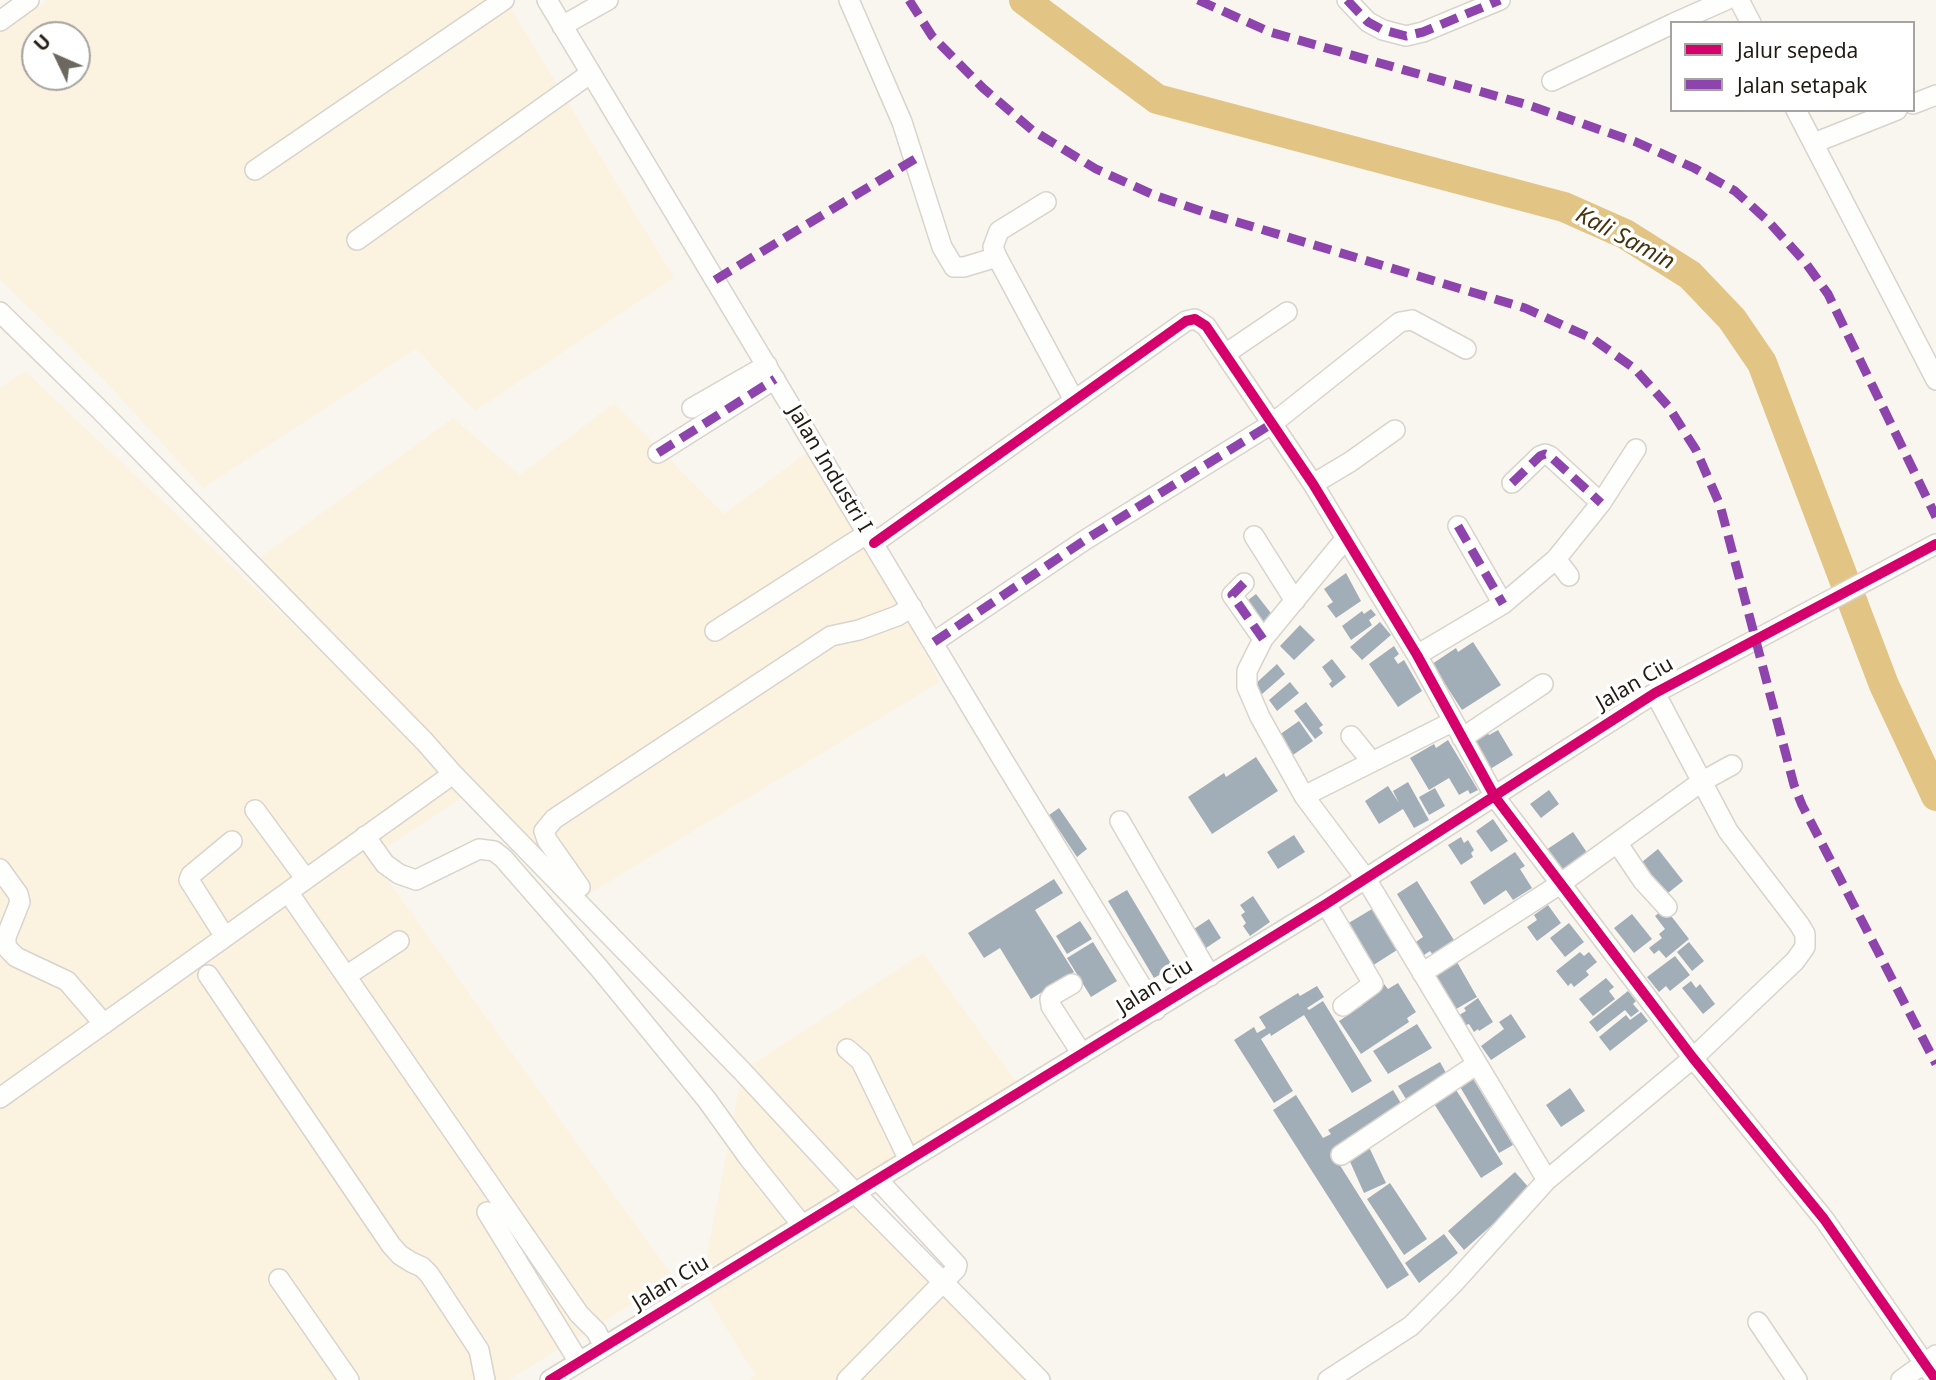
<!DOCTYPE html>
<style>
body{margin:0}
#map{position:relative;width:1936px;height:1380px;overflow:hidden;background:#f9f6f0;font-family:"Noto Sans",sans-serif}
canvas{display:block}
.legend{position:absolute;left:1670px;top:21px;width:245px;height:91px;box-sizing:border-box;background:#fff;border:2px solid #a6a4a0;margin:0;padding:9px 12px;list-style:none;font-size:21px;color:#211b11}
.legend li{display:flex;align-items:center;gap:14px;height:35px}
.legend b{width:35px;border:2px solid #a6a4a0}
.north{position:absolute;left:21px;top:21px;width:70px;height:70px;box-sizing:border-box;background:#fff;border:2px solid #a6a4a0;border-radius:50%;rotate:314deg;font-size:19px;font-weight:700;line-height:28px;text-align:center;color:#211b11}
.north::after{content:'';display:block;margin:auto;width:24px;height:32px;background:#6d685f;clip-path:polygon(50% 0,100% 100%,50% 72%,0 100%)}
</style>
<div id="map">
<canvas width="1936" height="1380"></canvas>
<ul class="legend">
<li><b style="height:9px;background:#d6006c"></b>Jalur sepeda</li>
<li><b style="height:9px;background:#8e44ad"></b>Jalan setapak</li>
</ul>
<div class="north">U</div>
</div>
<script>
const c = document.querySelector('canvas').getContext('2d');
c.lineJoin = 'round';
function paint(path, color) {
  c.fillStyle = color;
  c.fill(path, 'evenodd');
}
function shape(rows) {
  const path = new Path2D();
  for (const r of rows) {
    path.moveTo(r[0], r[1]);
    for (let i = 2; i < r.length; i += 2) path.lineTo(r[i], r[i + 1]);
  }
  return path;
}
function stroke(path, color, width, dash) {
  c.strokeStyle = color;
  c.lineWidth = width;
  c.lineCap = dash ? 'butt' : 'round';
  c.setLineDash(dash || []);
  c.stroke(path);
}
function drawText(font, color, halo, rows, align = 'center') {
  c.font = font + ' "Noto Sans",sans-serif';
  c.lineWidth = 7;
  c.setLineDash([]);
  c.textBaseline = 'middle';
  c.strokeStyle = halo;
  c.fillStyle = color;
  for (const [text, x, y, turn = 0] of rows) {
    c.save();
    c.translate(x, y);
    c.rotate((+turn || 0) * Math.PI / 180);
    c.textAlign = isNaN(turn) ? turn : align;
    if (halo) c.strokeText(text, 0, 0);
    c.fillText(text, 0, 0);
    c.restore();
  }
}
paint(shape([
 [48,0,506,0,674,278,475,411,416,349,203,488,102,378,0,280,0,33],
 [35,35,77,35,77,77,35,77],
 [25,371,463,785,251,564,453,418,520,475,614,403,724,514,816,446,940,682,577,901,471,792,371,857,674,1278,509,1380,0,1380,0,388],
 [923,953,1022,1090,860,1188,1043,1380,749,1380,755,1375,701,1287,742,1071]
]), '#fcf2e0');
stroke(shape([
 [1024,0,1157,99,1564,207,1625,234,1690,275,1732,319,1762,363,1884,685,1936,796]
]), '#e2c485', 30);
paint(shape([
 [1346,573,1361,601,1336,618,1327,606,1333,602,1324,589],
 [1256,594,1274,617,1262,627,1243,604],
 [1371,609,1376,615,1369,620,1372,625,1351,640,1342,626,1362,611,1364,614],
 [1380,622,1391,635,1362,660,1350,647],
 [1300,625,1315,640,1294,660,1280,646],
 [1473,642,1501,685,1462,710,1432,664,1456,648,1458,652],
 [1394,646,1399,654,1394,658,1398,664,1404,660,1422,691,1398,707,1369,664],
 [1332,659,1346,677,1332,688,1329,684,1332,681,1322,667],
 [1277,664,1285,674,1261,695,1253,686],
 [1290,682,1299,693,1277,711,1269,700],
 [1306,702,1323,725,1319,728,1323,733,1315,739,1294,711],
 [1299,721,1313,741,1293,755,1289,750,1284,754,1279,735],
 [1485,728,1489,735,1498,730,1513,755,1487,771,1467,739],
 [1448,740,1478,790,1470,794,1468,790,1459,795,1449,778,1429,790,1410,758,1434,744,1436,748],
 [1256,757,1278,791,1212,834,1188,797,1224,773,1226,777],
 [1408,782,1429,820,1414,828,1403,809,1379,824,1365,801,1388,786,1399,803,1393,791],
 [1435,788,1445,806,1429,815,1419,797],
 [1549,790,1559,804,1541,818,1530,804],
 [1059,808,1087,849,1077,857,1049,815],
 [1493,819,1508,841,1491,852,1476,831],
 [1573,832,1588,854,1557,874,1543,852],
 [1294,835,1305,852,1278,869,1267,852],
 [1461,837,1464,843,1468,840,1474,850,1471,853,1473,857,1461,865,1448,845],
 [1658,849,1683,881,1663,897,1637,866],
 [1515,852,1525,866,1520,869,1532,888,1513,900,1506,890,1484,905,1470,882],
 [1054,879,1063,893,1035,910,1074,972,1031,999,1000,948,984,958,968,933],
 [1417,881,1457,945,1435,958,1430,951,1421,957,1413,944,1423,937,1397,894],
 [1127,890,1173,967,1154,978,1108,901],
 [1253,896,1270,922,1250,936,1243,926,1246,923,1241,915,1245,912,1240,905],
 [1548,905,1561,923,1537,941,1527,927,1537,920,1534,915],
 [1665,908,1689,939,1666,958,1659,950,1654,954,1649,948,1662,938,1659,934,1665,929,1655,916],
 [1372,909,1397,950,1372,966,1347,924],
 [1632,914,1652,939,1634,953,1614,928],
 [1209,919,1221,938,1203,950,1191,931],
 [1080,921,1092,939,1067,954,1056,936],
 [1569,923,1584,942,1565,957,1550,938],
 [1093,942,1117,981,1091,997,1067,958],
 [1689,942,1704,961,1692,971,1677,952],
 [1580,952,1584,956,1589,952,1597,962,1586,971,1589,975,1574,987,1571,983,1568,986,1556,971],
 [1675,956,1690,975,1670,991,1666,986,1659,992,1647,977],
 [1457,962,1477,997,1451,1012,1431,976],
 [1606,978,1614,987,1609,991,1615,999,1593,1016,1579,999],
 [1691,981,1696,988,1700,984,1715,1004,1703,1014,1682,988],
 [1398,983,1416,1012,1407,1018,1409,1022,1361,1054,1339,1021,1363,1005,1359,1000,1384,984,1388,989],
 [1317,986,1324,997,1307,1008,1309,1010,1323,1001,1372,1081,1352,1093,1304,1015,1271,1036,1270,1033,1261,1039,1293,1091,1274,1103,1234,1040,1254,1027,1257,1033,1266,1028,1259,1017,1298,993,1300,996],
 [1628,991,1636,1001,1633,1004,1639,1011,1631,1017,1625,1010,1597,1032,1589,1022],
 [1478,998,1493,1022,1479,1031,1478,1029,1474,1032,1469,1024,1466,1025,1459,1015,1466,1011,1464,1008],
 [1641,1012,1648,1021,1610,1051,1599,1037,1626,1015,1630,1020],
 [1511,1014,1526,1037,1491,1060,1481,1046,1504,1029,1499,1022],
 [1417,1024,1432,1048,1388,1074,1373,1051],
 [1440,1062,1450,1080,1409,1104,1398,1086],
 [1472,1077,1513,1145,1499,1153,1459,1085],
 [1453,1085,1503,1164,1481,1178,1431,1099],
 [1570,1088,1585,1111,1561,1127,1546,1105],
 [1393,1090,1405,1110,1331,1151,1409,1275,1387,1289,1273,1110,1296,1095,1323,1138,1331,1134,1328,1130],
 [1368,1145,1386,1183,1364,1193,1347,1155],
 [1515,1172,1531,1190,1464,1250,1448,1231],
 [1390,1183,1427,1239,1404,1255,1367,1199],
 [1444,1234,1458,1253,1419,1283,1405,1263]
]), '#a2aeb7');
const minor = shape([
 [547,0,1003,760,1156,1010],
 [849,0,902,122,942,247,954,267,964,267,997,257,1074,400],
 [1347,0,1368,22,1383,30,1406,36,1423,32,1500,0],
 [1739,0,1751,23],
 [0,21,29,0],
 [1674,23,1726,0],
 [562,26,608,0],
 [1552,81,1672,24],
 [1913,104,1936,95],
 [1796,110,1936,380],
 [1814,143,1897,110],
 [255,170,504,0],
 [357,240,591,73],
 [997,257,993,247,999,231,1046,202],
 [0,312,101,411,425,742,453,774,742,1071,855,1193,1040,1380],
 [1225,354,1287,312],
 [692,408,767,365],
 [658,453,775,379],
 [1512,483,1540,456,1545,454,1550,456,1601,503],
 [1313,484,1350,462,1395,430],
 [1458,526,1503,604],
 [1254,536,1295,601],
 [1346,538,1263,639,1247,671,1247,687,1260,717,1304,796,1366,879,1547,1180],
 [874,543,1186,321,1195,319,1206,326,1313,484,1417,655,1495,797,1693,1058,1824,1219,1936,1380],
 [1556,559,1569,576],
 [1244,583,1232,595,1263,639],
 [715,631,868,533],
 [934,642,1085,540,1273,423,1400,322,1412,320,1466,349],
 [1417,655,1503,604,1556,559,1601,503,1636,449],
 [1351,736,1372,762],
 [1462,738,1543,684],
 [1304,796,1452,722],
 [255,810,305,878],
 [1120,821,1210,976],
 [365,836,385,864,399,874,416,880,479,849,494,851,503,858,599,968,707,1100,748,1157,802,1225],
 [1618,844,1643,881,1667,907],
 [0,869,18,894,20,902,6,937,6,946,10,951,16,957,67,981,104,1024],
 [580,887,547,840,544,831,554,819,831,636,859,630,897,616,912,607],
 [288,892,579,1314,596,1331,604,1346],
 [1326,904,1373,984,1343,1006],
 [225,937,189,880,191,875,232,841],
 [1422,973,1560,884,1701,782,1732,765],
 [208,975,391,1245,400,1255,411,1262,422,1267,429,1274,479,1350,485,1380],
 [346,976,399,941],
 [1072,984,1053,995,1050,999,1051,1006,1082,1054],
 [847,1049,861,1061,909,1160],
 [0,1098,453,774],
 [1341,1155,1477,1064],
 [487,1212,579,1362],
 [279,1279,349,1380],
 [1758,1322,1797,1380],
 [550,1380,1326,904,1655,693,1936,544],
 [847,1380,956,1269,957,1265,877,1179],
 [1328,1380,1411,1326,1454,1283,1547,1180,1693,1058,1795,961,1805,947,1805,934,1799,924,1728,831,1655,693],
 [1901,1380,1936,1355]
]);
stroke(minor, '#d8d4cc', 22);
stroke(minor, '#fefefd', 19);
stroke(shape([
 [909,0,932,36,983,88,1032,130,1096,169,1154,195,1207,213,1525,308,1593,339,1635,369,1668,406,1696,450,1720,505,1794,785,1802,805,1936,1064],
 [1198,0,1270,32,1528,105,1636,142,1694,168,1735,191,1767,220,1805,262,1828,294,1936,517],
 [1347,0,1368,22,1383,30,1406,36,1423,32,1500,0],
 [715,280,915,159],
 [658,453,775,379],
 [1512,483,1540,456,1545,454,1550,456,1601,503],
 [1458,526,1503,604],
 [1244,583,1232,595,1263,639],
 [934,642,1085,540,1273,423]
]), '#8e44ad', 9, [18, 9]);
stroke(shape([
 [874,543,1186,321,1195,319,1206,326,1313,484,1417,655,1495,797,1693,1058,1824,1219,1936,1380],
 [550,1380,1326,904,1655,693,1936,544]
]), '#d6006c', 10);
drawText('21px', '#211b11', '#fff', [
 ["Jalan Industri I",829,469,59],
 ["Jalan Ciu",1635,684,-30],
 ["Jalan Ciu",1155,987,-32],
 ["Jalan Ciu",671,1283,-31]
]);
drawText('italic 23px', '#45340e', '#fff', [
 ["Kali Samin",1625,239,28]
]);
</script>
